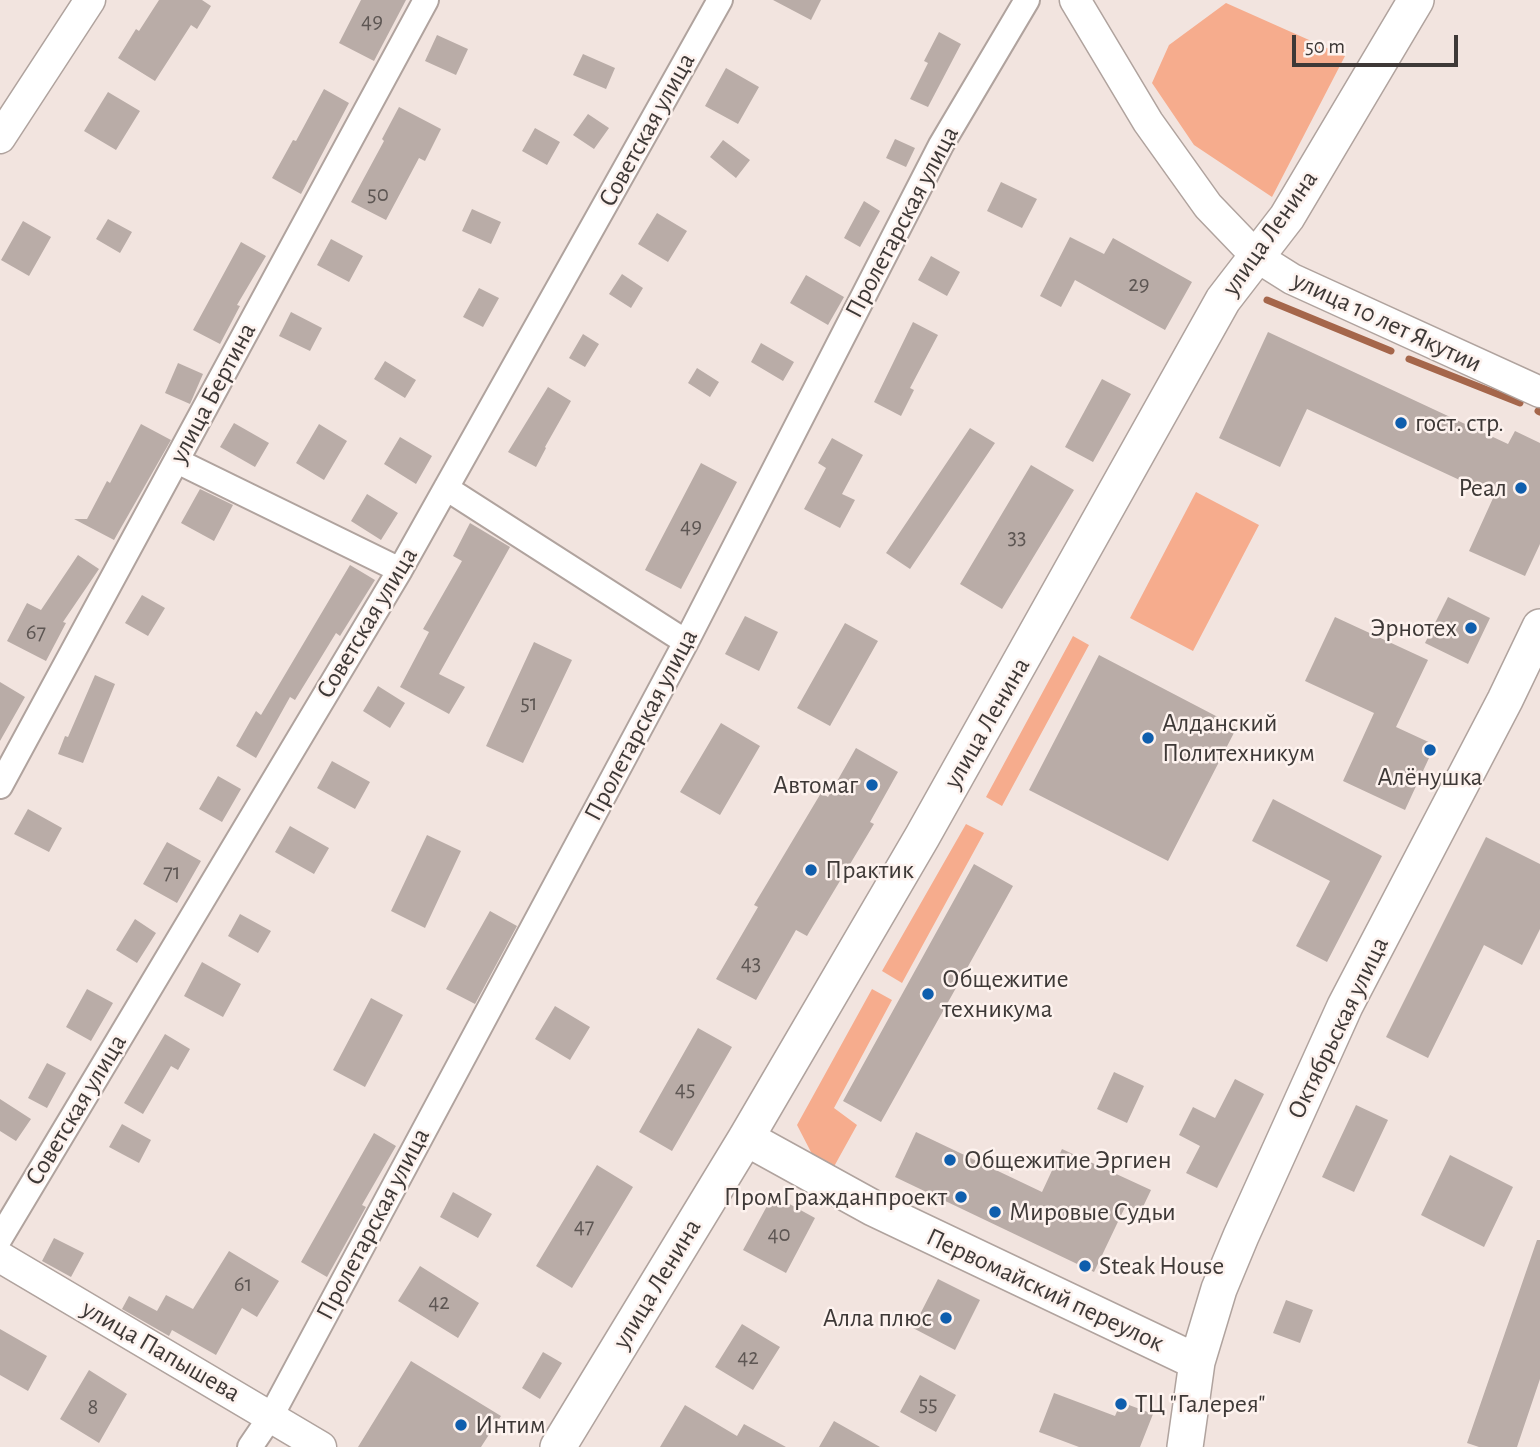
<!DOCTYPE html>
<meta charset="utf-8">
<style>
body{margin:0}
#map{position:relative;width:1540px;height:1447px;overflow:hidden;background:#f2e4df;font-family:"Alegreya Sans",sans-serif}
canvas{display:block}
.scale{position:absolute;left:1292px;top:35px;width:166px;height:32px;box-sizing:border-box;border:4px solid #3e3937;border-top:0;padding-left:9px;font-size:21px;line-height:24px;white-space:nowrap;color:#3e3937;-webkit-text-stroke:5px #fdf2ee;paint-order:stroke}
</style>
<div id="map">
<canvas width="1540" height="1447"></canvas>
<div class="scale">50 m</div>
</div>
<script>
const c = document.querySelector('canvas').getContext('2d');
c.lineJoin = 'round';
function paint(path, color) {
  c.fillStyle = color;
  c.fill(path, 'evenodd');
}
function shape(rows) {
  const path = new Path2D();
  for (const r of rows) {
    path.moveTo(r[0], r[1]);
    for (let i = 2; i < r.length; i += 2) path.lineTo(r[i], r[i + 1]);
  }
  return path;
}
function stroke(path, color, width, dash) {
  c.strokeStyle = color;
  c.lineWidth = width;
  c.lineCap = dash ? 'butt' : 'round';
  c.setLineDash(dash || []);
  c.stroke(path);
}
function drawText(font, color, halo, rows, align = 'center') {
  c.font = font + ' "Alegreya Sans",sans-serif';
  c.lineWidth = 5;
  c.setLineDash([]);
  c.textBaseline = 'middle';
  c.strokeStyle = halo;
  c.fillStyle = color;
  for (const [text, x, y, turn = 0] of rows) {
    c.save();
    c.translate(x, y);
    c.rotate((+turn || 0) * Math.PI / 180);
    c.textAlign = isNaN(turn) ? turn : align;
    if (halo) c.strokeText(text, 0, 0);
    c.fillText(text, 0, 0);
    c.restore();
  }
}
paint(shape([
 [1226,3,1345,56,1272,197,1194,145,1152,83,1169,45],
 [1196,492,1259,525,1193,651,1130,618],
 [1073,636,1089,645,1002,806,986,797],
 [966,824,984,833,902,983,882,971],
 [872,989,892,1000,834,1108,857,1125,831,1172,812,1154,797,1125]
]), '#f6ac8d');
stroke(shape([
 [1267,300,1391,351],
 [1409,359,1520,403],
 [1538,411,1540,412]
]), '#a5664b', 7);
paint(shape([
 [159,0,202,0,211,6,197,29,191,25,155,81,118,58,136,29,139,31],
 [361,0,406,0,374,61,339,43],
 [773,0,821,0,811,20],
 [939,32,961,44,928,107,910,99,928,63,924,61],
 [437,35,468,49,456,75,425,61],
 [583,54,615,68,606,89,573,75],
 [726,68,759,87,738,124,705,106],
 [324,89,349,103,301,194,272,178,293,140,296,141],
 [108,92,140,111,116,150,84,131],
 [399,107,441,129,425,161,419,158,386,220,351,202,384,141,382,139],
 [588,114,609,128,594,149,573,135],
 [535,128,560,142,547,165,522,151],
 [895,139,915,148,906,167,886,158],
 [723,140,750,160,736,178,710,157],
 [1001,182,1037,199,1022,228,987,211],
 [864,201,880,211,860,247,844,238],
 [472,209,501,222,491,244,462,231],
 [657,213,687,231,668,262,638,244],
 [108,219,132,232,120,253,96,239],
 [23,221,51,237,29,276,1,260],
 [1070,237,1104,254,1113,238,1192,282,1165,330,1075,280,1061,307,1040,296],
 [331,239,363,256,349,282,317,265],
 [241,242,266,256,237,305,240,306,220,344,193,330],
 [931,256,960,272,947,296,918,280],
 [622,274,643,288,631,308,609,294],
 [806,275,844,297,828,325,790,303],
 [479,288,499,298,483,327,463,317],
 [291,312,322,328,310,351,279,336],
 [913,322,938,335,910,388,914,390,901,416,874,402],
 [1268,332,1508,444,1515,431,1540,443,1540,544,1525,576,1469,551,1494,496,1307,409,1280,467,1219,438],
 [583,334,599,344,585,367,569,358],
 [761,343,794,362,783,381,751,362],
 [385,361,416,380,405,398,374,379],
 [178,363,203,374,190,404,165,393],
 [697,368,719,382,710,397,688,383],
 [1102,379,1131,394,1093,462,1065,447],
 [548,387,571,401,545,447,546,448,536,467,508,452],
 [234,423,269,443,255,467,220,447],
 [141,424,171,440,114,540,74,519,87,519,107,481,110,483],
 [319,424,347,441,324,480,296,463],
 [970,428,995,443,910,569,886,553],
 [400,437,432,456,416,484,384,464],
 [832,438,863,455,842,494,855,500,840,528,804,509,826,468,818,463],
 [701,463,737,482,681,589,645,570],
 [1031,465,1074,490,1002,609,960,584],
 [200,489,233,505,214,541,181,523],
 [367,494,398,513,381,540,351,521],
 [470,523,510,547,439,674,465,687,449,714,400,687,429,632,423,629,462,561,453,556],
 [78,555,99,569,63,622,66,623,46,661,7,641,27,603,41,610],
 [350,565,375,580,340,636,336,633,295,700,290,697,256,758,236,746,256,711,261,715],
 [142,595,165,608,148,636,125,623],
 [1448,597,1490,618,1468,664,1425,643],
 [745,616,778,632,759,671,725,654],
 [1335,617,1428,660,1396,727,1435,745,1405,810,1343,781,1374,713,1305,681],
 [845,623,878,641,830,726,797,708],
 [534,642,572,660,523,763,486,746],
 [1099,655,1237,727,1168,861,1029,790],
 [95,675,115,684,83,763,58,754,65,736,68,737],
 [0,682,25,697,0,741],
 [378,686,405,703,390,728,363,711],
 [721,723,760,746,720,815,680,792],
 [856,748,898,772,870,822,874,824,807,936,796,930,756,1000,716,979,758,907,754,905,821,793,828,797],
 [332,761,370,782,355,809,317,788],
 [218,776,241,789,222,822,199,809],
 [1273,799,1382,856,1327,962,1296,946,1330,881,1252,841],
 [28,809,62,828,49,852,14,834],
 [290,826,329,848,314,874,275,852],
 [427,835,461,851,425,928,391,911],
 [1486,837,1540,864,1540,929,1522,965,1484,945,1428,1058,1386,1037],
 [167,842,201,861,177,903,143,884],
 [974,864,1013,886,881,1122,843,1101],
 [490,911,517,926,475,1004,446,989],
 [240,914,271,931,258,953,228,936],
 [135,919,156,933,137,963,116,950],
 [202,962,241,984,223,1017,184,996],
 [87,989,113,1003,91,1041,66,1027],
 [371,998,403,1015,365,1087,333,1070],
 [555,1006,590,1027,570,1060,535,1039],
 [698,1028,732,1047,672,1151,639,1132],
 [165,1034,190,1049,178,1070,171,1066,143,1114,124,1103],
 [47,1063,66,1073,47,1108,28,1098],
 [1114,1072,1144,1086,1127,1123,1097,1109],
 [1235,1079,1264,1094,1217,1188,1186,1173,1200,1146,1179,1135,1193,1107,1215,1118],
 [0,1099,31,1119,16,1141,0,1131],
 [1356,1105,1388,1120,1354,1192,1322,1177],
 [122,1124,151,1140,139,1163,109,1147],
 [916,1132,1042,1192,1062,1149,1151,1190,1141,1211,1126,1205,1094,1272,895,1177],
 [374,1133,396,1146,362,1205,366,1207,327,1277,301,1262],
 [1450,1155,1513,1187,1484,1247,1421,1215],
 [597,1165,633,1187,572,1288,536,1266],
 [453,1192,492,1214,478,1238,440,1217],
 [773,1195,815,1218,786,1273,743,1250],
 [54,1238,84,1253,71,1277,42,1261],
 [1537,1240,1540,1240,1540,1379,1517,1447,1479,1447,1467,1443],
 [229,1251,279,1281,257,1317,242,1308,216,1355,172,1330,169,1336,122,1309,129,1296,157,1311,166,1295,193,1309],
 [420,1266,479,1303,458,1338,398,1301],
 [938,1279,980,1300,955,1350,913,1328],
 [1286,1300,1313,1310,1300,1343,1273,1333],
 [742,1324,780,1347,753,1390,715,1367],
 [0,1329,47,1356,28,1391,0,1375],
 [543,1352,562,1363,540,1399,522,1388],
 [411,1361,501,1416,481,1447,358,1447],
 [89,1370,127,1394,99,1443,60,1419],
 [920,1375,956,1395,936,1432,900,1412],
 [1054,1393,1115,1416,1121,1402,1153,1414,1140,1447,1079,1447,1039,1432],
 [685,1405,737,1436,744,1424,786,1447,660,1447],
 [834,1421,880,1447,819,1447]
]), '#b9aca7');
const minor = shape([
 [177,461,400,570],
 [446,488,686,642],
 [0,786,426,0],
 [0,1238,400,570,720,0],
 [250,1447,271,1416,686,642,941,145,1027,0]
]);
const tertiary = shape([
 [1075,0,1148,122,1208,206,1257,257,1292,279,1540,392],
 [0,138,90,0],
 [0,1257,321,1447]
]);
const secondary = shape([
 [746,1138,873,1208,1197,1362],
 [558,1447,746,1138,922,837,1223,300,1287,217,1416,0],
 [1185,1447,1197,1362,1219,1289,1241,1236,1345,1006,1505,700,1540,627]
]);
stroke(minor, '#b0a39e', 28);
stroke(tertiary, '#b0a39e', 33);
stroke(secondary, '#b0a39e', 38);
stroke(minor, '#fff', 24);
stroke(tertiary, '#fff', 30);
stroke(secondary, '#fff', 35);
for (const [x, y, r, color] of [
 [1401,423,7,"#0f5ead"],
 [1521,488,7,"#0f5ead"],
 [1471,628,7,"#0f5ead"],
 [1148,738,7,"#0f5ead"],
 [1430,750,7,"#0f5ead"],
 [872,785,7,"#0f5ead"],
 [811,870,7,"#0f5ead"],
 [928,994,7,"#0f5ead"],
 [950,1160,7,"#0f5ead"],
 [961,1197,7,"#0f5ead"],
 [995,1212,7,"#0f5ead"],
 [1085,1266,7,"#0f5ead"],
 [946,1318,7,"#0f5ead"],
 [1121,1404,7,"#0f5ead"],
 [461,1425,7,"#0f5ead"]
]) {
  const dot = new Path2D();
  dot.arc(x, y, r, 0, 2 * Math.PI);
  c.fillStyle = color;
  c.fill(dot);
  stroke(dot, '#fdf2ee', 2.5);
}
drawText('23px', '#5d5653', null, [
 ["49",372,21],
 ["50",378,194],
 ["29",1139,284],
 ["49",691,526],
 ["33",1017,537],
 ["67",36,632],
 ["51",529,703],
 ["71",172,872],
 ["43",751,963],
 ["45",685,1089],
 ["47",584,1226],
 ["40",779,1234],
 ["61",243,1284],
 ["42",439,1302],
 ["42",748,1357],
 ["55",928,1404],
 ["8",93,1407]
]);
drawText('26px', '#3e3937', '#fdf2ee', [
 ["Советская улица",647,130,-61],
 ["Пролетарская улица",902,222,-62],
 ["улица Ленина",1270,233,-55],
 ["улица 10 лет Якутии",1387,322,25],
 ["улица Бертина",213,393,-62],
 ["Советская улица",367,623,-59],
 ["улица Ленина",987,723,-60],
 ["Пролетарская улица",641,725,-62],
 ["Октябрьская улица",1338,1028,-64],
 ["Советская улица",76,1110,-59],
 ["Пролетарская улица",373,1224,-62],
 ["улица Ленина",657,1284,-59],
 ["Первомайский переулок",1045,1290,25],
 ["улица Папышева",161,1351,30]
]);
drawText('26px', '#3e3937', '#fdf2ee', [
 ["гост. стр.",1415,423],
 ["Реал",1507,488,"right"],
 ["Эрнотех",1457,628,"right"],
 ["Алданский",1162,723],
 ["Политехникум",1162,753],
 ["Алёнушка",1430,777,"center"],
 ["Автомаг",858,785,"right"],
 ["Практик",825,870],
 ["Общежитие",942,979],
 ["техникума",942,1009],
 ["Общежитие Эргиен",964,1160],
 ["ПромГражданпроект",947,1197,"right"],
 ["Мировые Судьи",1009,1212],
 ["Steak House",1099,1266],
 ["Алла плюс",932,1318,"right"],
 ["ТЦ \"Галерея\"",1135,1404],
 ["Интим",475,1425]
], 'left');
</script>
